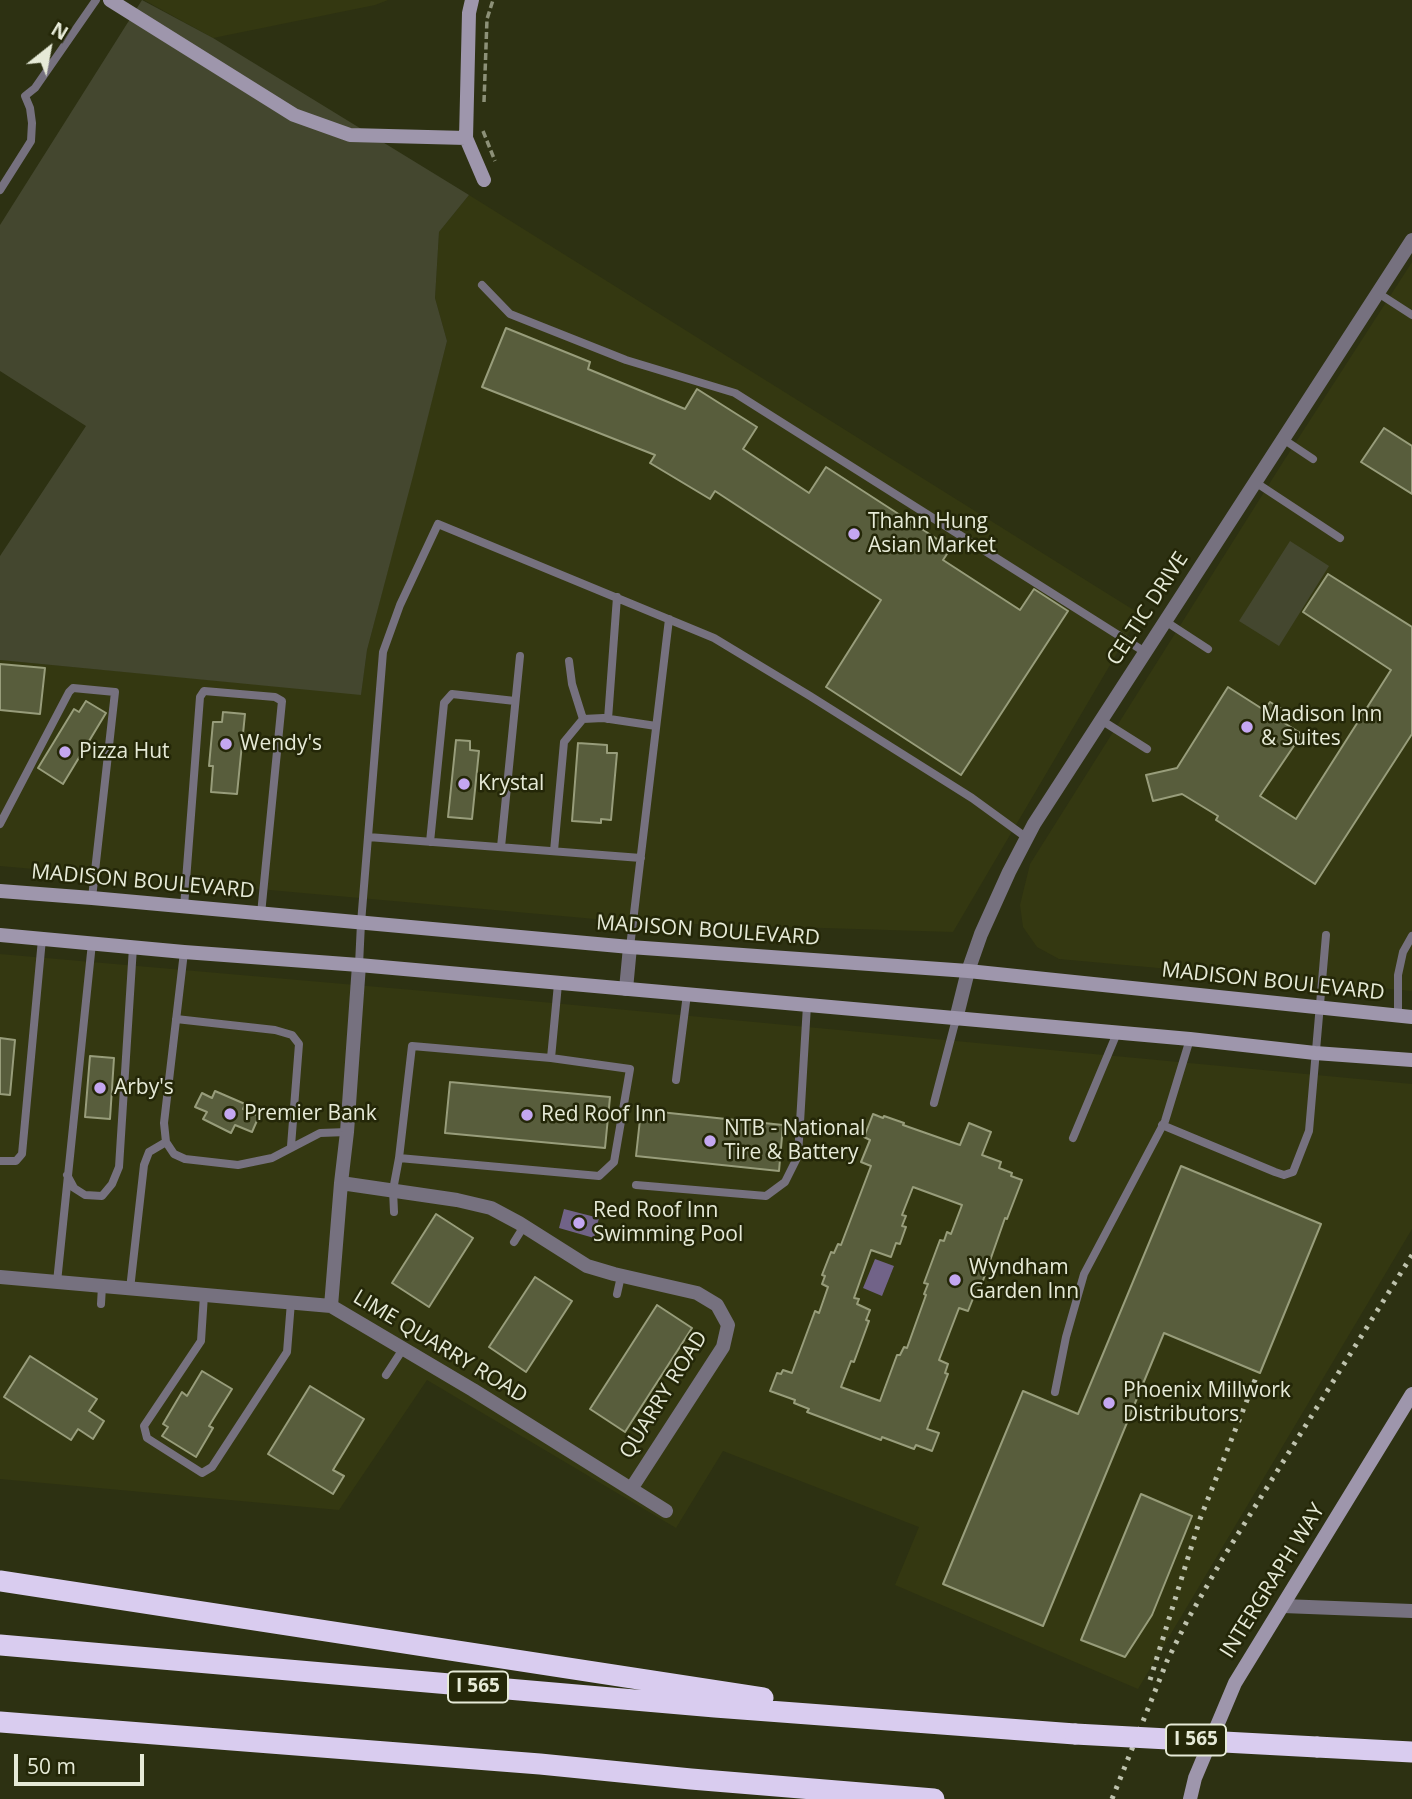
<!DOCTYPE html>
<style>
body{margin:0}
#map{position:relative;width:1412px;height:1799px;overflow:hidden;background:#2d3112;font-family:"Open Sans",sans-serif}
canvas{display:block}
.north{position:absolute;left:14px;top:14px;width:70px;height:70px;-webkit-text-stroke:5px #242708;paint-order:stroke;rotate:31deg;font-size:19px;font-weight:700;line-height:28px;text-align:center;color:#e6ead7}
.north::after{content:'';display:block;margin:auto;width:24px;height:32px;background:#e6ead7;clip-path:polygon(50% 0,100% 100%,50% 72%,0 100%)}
.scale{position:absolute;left:14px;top:1754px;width:130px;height:32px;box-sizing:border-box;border:4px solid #e6ead7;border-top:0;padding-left:9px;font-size:21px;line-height:24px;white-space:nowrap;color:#e6ead7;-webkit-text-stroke:5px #242708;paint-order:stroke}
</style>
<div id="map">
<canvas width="1412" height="1799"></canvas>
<div class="north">N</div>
<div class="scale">50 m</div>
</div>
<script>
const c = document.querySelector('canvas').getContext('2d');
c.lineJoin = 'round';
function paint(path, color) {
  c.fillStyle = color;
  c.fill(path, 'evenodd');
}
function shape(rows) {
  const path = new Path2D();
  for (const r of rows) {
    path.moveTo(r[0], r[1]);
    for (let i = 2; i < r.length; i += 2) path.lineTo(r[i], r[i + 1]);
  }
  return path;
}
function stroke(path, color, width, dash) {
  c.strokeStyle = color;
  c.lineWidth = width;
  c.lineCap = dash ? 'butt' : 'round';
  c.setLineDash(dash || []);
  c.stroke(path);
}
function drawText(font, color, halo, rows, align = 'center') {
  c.font = font + ' "Open Sans",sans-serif';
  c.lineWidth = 5;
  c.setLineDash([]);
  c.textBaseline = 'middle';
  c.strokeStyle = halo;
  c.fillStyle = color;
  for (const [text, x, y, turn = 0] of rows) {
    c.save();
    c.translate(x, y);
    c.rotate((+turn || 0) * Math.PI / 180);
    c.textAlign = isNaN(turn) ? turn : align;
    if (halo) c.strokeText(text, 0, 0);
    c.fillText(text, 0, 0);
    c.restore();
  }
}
paint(shape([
 [144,0,388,0,375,5,213,38],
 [469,195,1140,614,953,932,629,922,0,866,0,660,361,694,367,650,447,341,435,298,439,232],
 [1412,262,1412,991,1059,959,1037,947,1023,927,1020,905,1030,864,1283,462],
 [0,954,436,992,1412,1084,1412,1229,1138,1689,895,1585,919,1527,723,1451,676,1528,427,1380,339,1510,0,1479]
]), '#343811');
paint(shape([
 [142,0,213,38,469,195,439,232,435,298,447,341,413,476,367,650,361,695,0,660,0,556,86,426,0,371,0,225],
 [1290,541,1329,566,1279,646,1239,621]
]), '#44472f');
paint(shape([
 [564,1209,599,1218,594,1238,559,1228],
 [875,1259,894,1266,882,1296,863,1288]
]), '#716388');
const building = shape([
 [506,328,590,362,588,369,685,409,697,389,757,427,743,449,809,493,826,467,951,548,943,560,1020,610,1034,589,1068,611,961,775,826,687,881,600,715,491,710,499,650,463,655,455,482,387,506,328],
 [1384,428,1412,446,1412,494,1361,462,1384,428],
 [1328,574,1412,627,1412,734,1315,884,1216,820,1218,816,1182,794,1153,801,1146,775,1177,768,1228,687,1264,710,1270,702,1287,712,1281,721,1302,734,1260,796,1296,819,1391,670,1303,612,1328,574],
 [0,664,45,668,40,714,0,710,0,664],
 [86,701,106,713,63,784,38,768,74,709,79,712,86,701],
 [223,712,245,714,237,794,211,792,213,766,209,766,213,722,222,722,223,712],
 [456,740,470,741,470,750,479,751,472,819,448,817,456,740],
 [578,743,607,745,607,753,617,753,611,820,601,819,601,823,572,821,578,743],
 [0,1038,15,1040,10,1095,0,1094,0,1038],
 [90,1056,114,1058,110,1119,85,1117,90,1056],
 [450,1082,610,1097,605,1148,445,1133,450,1082],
 [215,1091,245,1104,243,1109,259,1116,252,1132,235,1125,231,1133,203,1119,207,1112,195,1107,202,1093,212,1098,215,1091],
 [641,1110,783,1125,779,1171,636,1156,641,1110],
 [873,1114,883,1118,884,1116,904,1123,903,1125,960,1145,969,1123,991,1132,982,1155,1001,1162,999,1168,1012,1173,1011,1176,1022,1180,1007,1219,1005,1218,979,1292,976,1291,968,1311,959,1308,939,1360,948,1364,945,1373,948,1374,927,1429,939,1433,932,1451,916,1445,914,1449,882,1437,881,1440,807,1412,809,1409,794,1403,795,1400,770,1391,777,1373,781,1374,783,1370,792,1373,815,1311,819,1313,828,1287,822,1284,825,1276,822,1275,831,1252,834,1253,838,1244,841,1245,871,1166,861,1162,870,1140,864,1137,873,1114],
 [913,1187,962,1205,951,1234,947,1232,944,1241,940,1240,924,1283,928,1284,924,1294,926,1295,907,1348,904,1347,900,1355,897,1355,880,1401,841,1387,851,1361,854,1362,869,1321,866,1320,870,1310,857,1304,859,1299,854,1298,871,1250,891,1257,896,1243,900,1244,906,1227,902,1226,906,1216,902,1215,913,1187],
 [1181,1166,1321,1224,1260,1373,1164,1333,1043,1626,943,1584,1023,1391,1078,1414,1181,1166],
 [436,1214,473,1238,429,1307,392,1283,436,1214],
 [535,1277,572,1301,526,1372,489,1347,535,1277],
 [657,1305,692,1328,625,1432,590,1409,657,1305],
 [30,1356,97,1399,89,1411,104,1421,93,1439,78,1429,71,1440,4,1397,30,1356],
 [202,1371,232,1389,209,1426,213,1428,196,1457,162,1436,168,1427,163,1424,182,1392,187,1396,202,1371],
 [310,1386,364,1419,333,1470,344,1476,333,1494,268,1454,310,1386],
 [1141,1494,1192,1516,1152,1615,1125,1657,1081,1640,1141,1494]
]);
paint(building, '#585d3c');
stroke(building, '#989d7b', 2);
stroke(shape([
 [484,102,487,19,493,0],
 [483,131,495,161]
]), '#8d9178', 3.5, [7, 3.5]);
stroke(shape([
 [0,190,31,141,32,123,30,108,25,96,35,88,96,0],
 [482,285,510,314,626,360,735,393,1145,652],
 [1378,293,1412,315],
 [1283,439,1313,459],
 [1255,482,1340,538],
 [1165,621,1208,649],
 [569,661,572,684,583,719],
 [608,719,617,597],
 [1101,720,1147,749],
 [0,824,69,692,73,688,115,692,92,898],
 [368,837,641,858],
 [430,842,444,703,452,694,515,701],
 [501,847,520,656],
 [554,851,564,742,583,719,603,718,656,726],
 [184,907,200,697,204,691,275,697,282,701,261,914],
 [630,947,669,619],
 [184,952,164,1123,166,1142,174,1154,185,1159,238,1165,272,1158,320,1133,347,1132],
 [359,965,361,923,383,652,400,605,438,524,714,638,810,696,972,798,1027,838],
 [1398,1016,1398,975,1403,952,1412,936],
 [176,1019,275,1030,292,1035,299,1044,291,1146],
 [551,1058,412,1046,399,1158,599,1176,614,1162,630,1069,551,1058,558,984],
 [676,1080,687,994],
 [934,1103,956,1019],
 [1162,1125,1275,1172,1284,1175,1293,1172,1309,1131,1326,935],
 [1073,1138,1117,1033],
 [0,1161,16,1161,22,1154,42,939],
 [67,1175,74,1188,85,1195,102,1196,112,1184,119,1167,133,947],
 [636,1185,766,1196,785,1182,798,1156,807,1005],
 [394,1212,393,1190,399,1158],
 [514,1242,524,1226],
 [57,1282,92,943],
 [130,1289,144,1165,149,1152,166,1142],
 [617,1294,621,1276],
 [204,1295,201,1341,144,1426,147,1438,202,1473,212,1467,287,1352,291,1302],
 [101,1304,102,1286],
 [386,1375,403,1349],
 [1055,1392,1066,1337,1084,1274,1165,1121,1190,1039]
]), '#76717f', 8);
stroke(shape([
 [626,989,630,947],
 [956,1019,968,971,981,934,1009,872,1034,824,1412,240],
 [341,1183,457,1200,491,1208,519,1223,587,1266,614,1274,697,1293,717,1305,728,1325,723,1347,631,1489],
 [0,1277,331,1306,473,1390,666,1511],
 [331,1306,341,1183,347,1132,359,965],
 [1283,1606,1412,1611]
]), '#76717f', 14);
stroke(shape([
 [110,0,294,115,350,135,466,138],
 [472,0,469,13,466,138,484,180],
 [0,891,92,898,630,947,968,971,1412,1017],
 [0,935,184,952,359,965,1190,1039,1315,1053,1412,1060],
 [1190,1799,1195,1778,1235,1683,1412,1394]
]), '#9e96ac', 14);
stroke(shape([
 [0,1581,763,1698],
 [0,1645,715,1707,1075,1734],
 [0,1722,540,1764,691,1779,934,1799],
 [1317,1747,1412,1752]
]), '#d9ccef', 21);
stroke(shape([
 [1150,1680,1200,1519,1257,1375],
 [1112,1799,1167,1661,1188,1619,1223,1558,1412,1255]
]), '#bec2ad', 5, [3.5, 7]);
stroke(shape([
 [1075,1734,1317,1747]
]), '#d9ccef', 21);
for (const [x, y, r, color] of [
 [854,534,7,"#c4a7f1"],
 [1247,727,7,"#c4a7f1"],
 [226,744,7,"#c4a7f1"],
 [65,752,7,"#c4a7f1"],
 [464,784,7,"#c4a7f1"],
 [100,1088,7,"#c4a7f1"],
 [230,1114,7,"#c4a7f1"],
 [527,1115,7,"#c4a7f1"],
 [710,1141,7,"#c4a7f1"],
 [579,1223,7,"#c4a7f1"],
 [955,1280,7,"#c4a7f1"],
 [1109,1403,7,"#c4a7f1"]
]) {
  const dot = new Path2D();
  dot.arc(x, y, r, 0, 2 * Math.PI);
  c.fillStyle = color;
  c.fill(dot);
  stroke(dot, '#242708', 2.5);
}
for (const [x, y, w] of [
 [478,1687,60],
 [1196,1740,60]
]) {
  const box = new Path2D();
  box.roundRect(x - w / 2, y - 15.5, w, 31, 5);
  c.fillStyle = '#242708';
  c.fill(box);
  stroke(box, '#e6ead7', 2);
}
drawText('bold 19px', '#e6ead7', null, [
 ["I 565",478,1687],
 ["I 565",1196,1740]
]);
drawText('21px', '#e6ead7', '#242708', [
 ["Thahn Hung",868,522],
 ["Asian Market",868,546],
 ["Madison Inn",1261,715],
 ["& Suites",1261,739],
 ["Wendy's",240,744],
 ["Pizza Hut",79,752],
 ["Krystal",478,784],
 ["Arby's",114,1088],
 ["Premier Bank",244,1114],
 ["Red Roof Inn",541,1115],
 ["NTB - National",724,1129],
 ["Tire & Battery",724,1153],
 ["Red Roof Inn",593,1211],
 ["Swimming Pool",593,1235],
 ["Wyndham",969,1268],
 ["Garden Inn",969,1292],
 ["Phoenix Millwork",1123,1391],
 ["Distributors",1123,1415]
], 'left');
drawText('21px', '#e6ead7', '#242708', [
 ["CELTIC DRIVE",1148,609,-57],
 ["MADISON BOULEVARD",143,882,5],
 ["MADISON BOULEVARD",708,931,4],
 ["MADISON BOULEVARD",1273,982,6],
 ["LIME QUARRY ROAD",440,1347,31],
 ["QUARRY ROAD",664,1395,-58],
 ["INTERGRAPH WAY",1273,1581,-58]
]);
</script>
